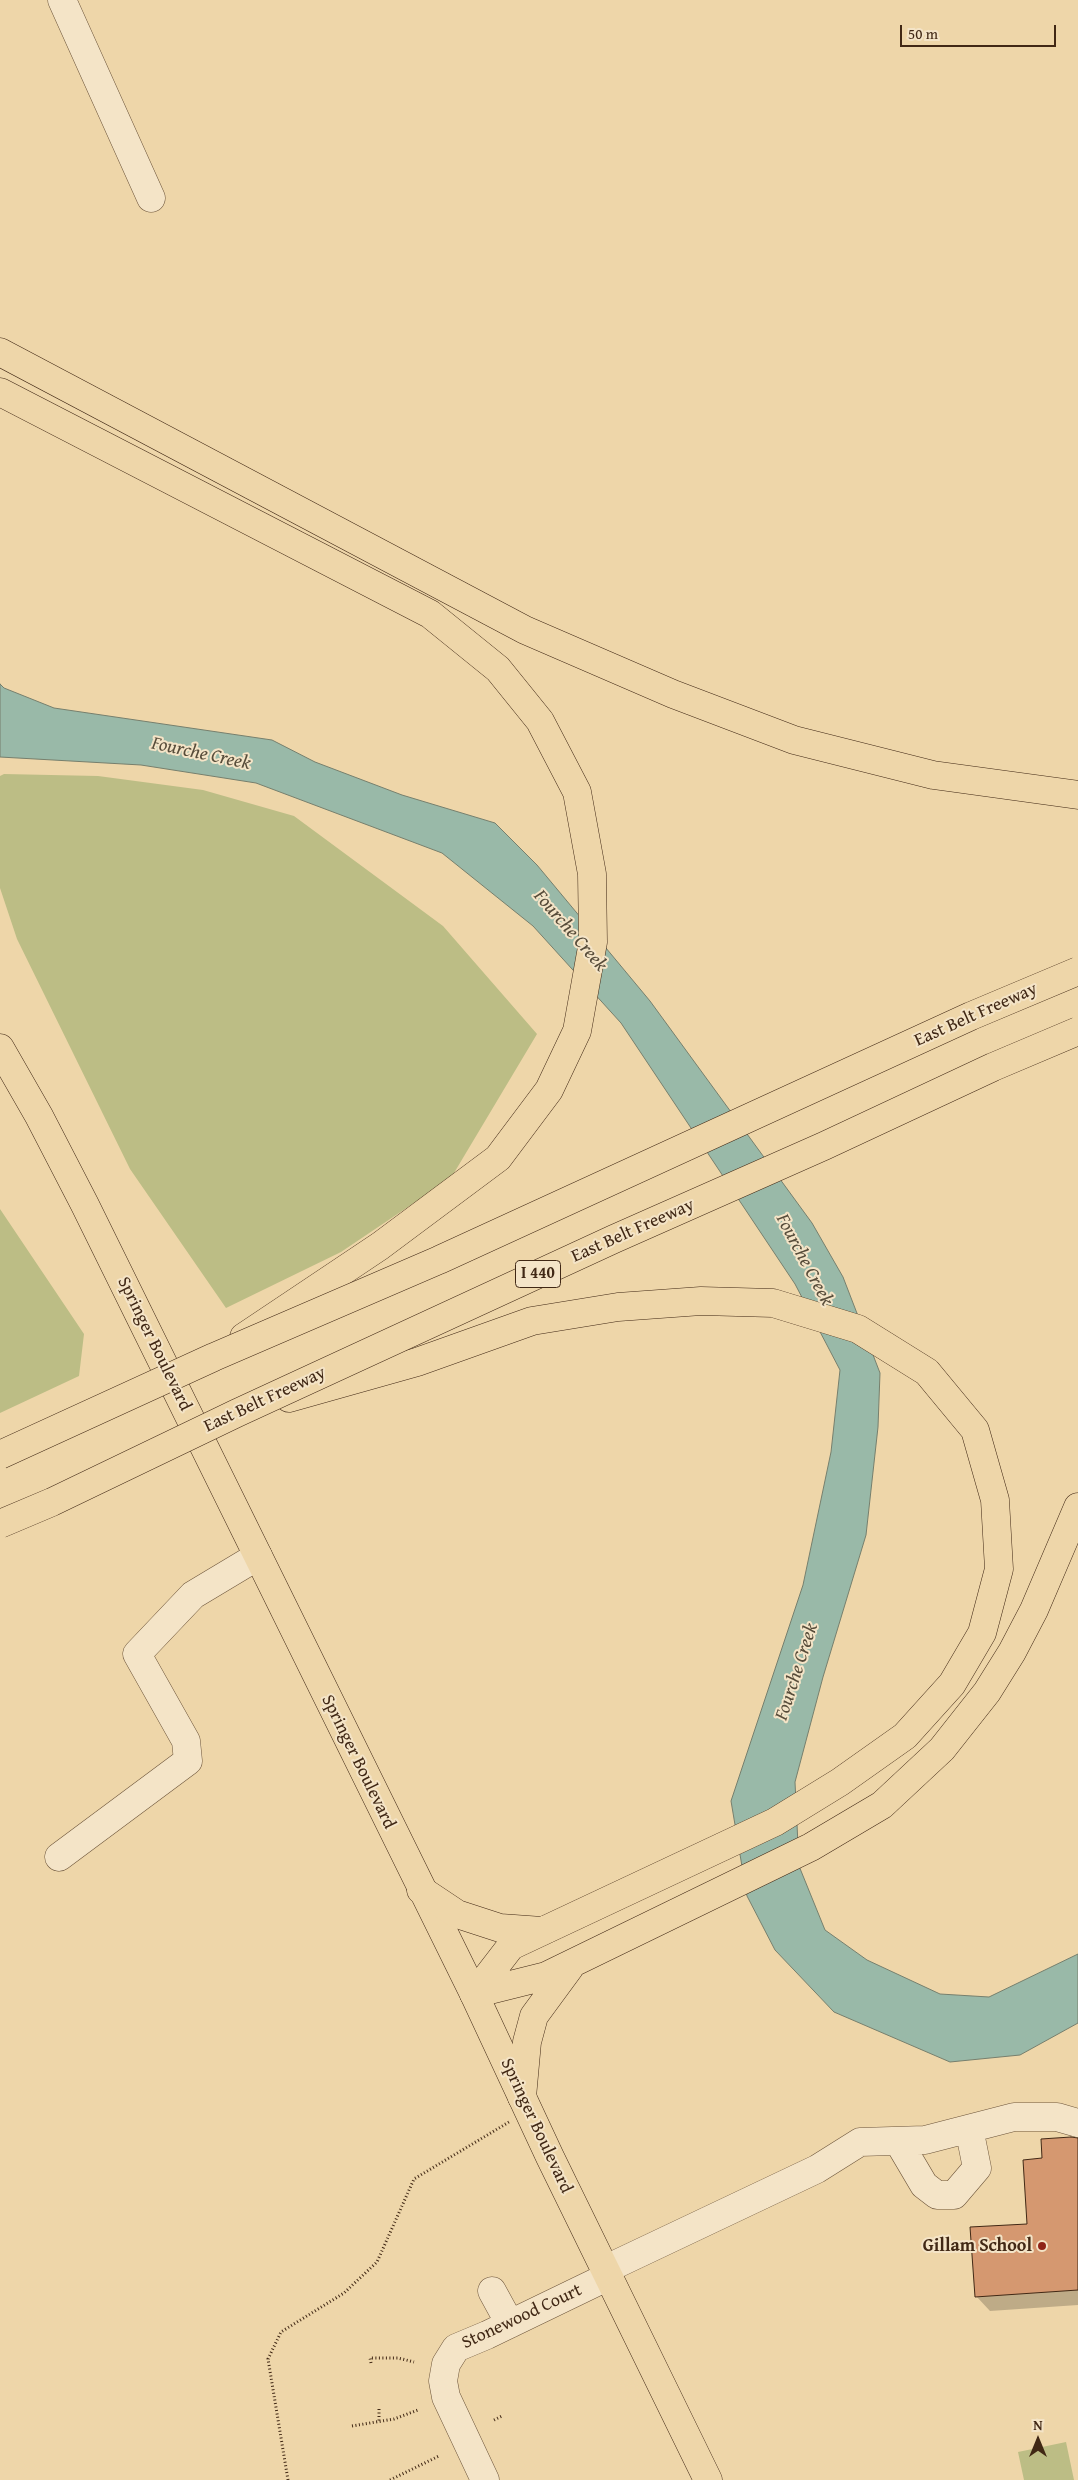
<!DOCTYPE html>
<style>
body{margin:0}
#map{position:relative;width:1078px;height:2480px;overflow:hidden;background:#eed6a9;font-family:"Gentium Book Plus",serif}
canvas{display:block}
.north{position:absolute;left:1013px;top:2415px;width:50px;height:50px;-webkit-text-stroke:4px #f4e4c7;paint-order:stroke;rotate:0deg;font-size:14px;font-weight:700;line-height:20px;text-align:center;color:#412815}
.north::after{content:'';display:block;margin:auto;width:18px;height:22px;background:#412815;clip-path:polygon(50% 0,100% 100%,50% 72%,0 100%)}
.scale{position:absolute;left:900px;top:25px;width:156px;height:22px;box-sizing:border-box;border:2px solid #412815;border-top:0;padding-left:6px;font-size:15px;line-height:18px;white-space:nowrap;color:#412815;-webkit-text-stroke:4px #f4e4c7;paint-order:stroke}
</style>
<div id="map">
<canvas width="1078" height="2480"></canvas>
<div class="north">N</div>
<div class="scale">50 m</div>
</div>
<script>
const c = document.querySelector('canvas').getContext('2d');
c.lineJoin = 'round';
function paint(path, color) {
  c.fillStyle = color;
  c.fill(path, 'evenodd');
}
function shape(rows) {
  const path = new Path2D();
  for (const r of rows) {
    path.moveTo(r[0], r[1]);
    for (let i = 2; i < r.length; i += 2) path.lineTo(r[i], r[i + 1]);
  }
  return path;
}
function stroke(path, color, width, dash) {
  c.strokeStyle = color;
  c.lineWidth = width;
  c.lineCap = dash ? 'butt' : 'round';
  c.setLineDash(dash || []);
  c.stroke(path);
}
function drawText(font, color, halo, rows, align = 'center') {
  c.font = font + ' "Gentium Book Plus",serif';
  c.lineWidth = 4;
  c.setLineDash([]);
  c.textBaseline = 'middle';
  c.strokeStyle = halo;
  c.fillStyle = color;
  for (const [text, x, y, turn = 0] of rows) {
    c.save();
    c.translate(x, y);
    c.rotate((+turn || 0) * Math.PI / 180);
    c.textAlign = isNaN(turn) ? turn : align;
    if (halo) c.strokeText(text, 0, 0);
    c.fillText(text, 0, 0);
    c.restore();
  }
}
paint(shape([
 [4,774,98,776,203,790,294,816,443,926,537,1034,451,1178,341,1252,226,1308,130,1169,17,939,0,888,0,776],
 [0,1209,84,1334,79,1376,0,1413],
 [1066,2442,1074,2480,1024,2480,1018,2452]
]), '#bcbd85');
const water = shape([
 [0,684,4,688,54,708,272,740,315,762,402,795,495,823,537,865,650,1001,812,1223,843,1277,880,1373,878,1427,866,1535,823,1677,795,1782,799,1866,825,1930,867,1960,940,1994,989,1997,1078,1954,1078,2023,1020,2055,950,2062,834,2012,775,1950,747,1896,731,1801,803,1585,831,1452,840,1370,795,1284,621,1023,533,926,442,853,256,783,141,765,0,757,0,684]
]);
paint(water, '#99b9a8');
stroke(water, '#767f6d', 1);
paint(shape([
 [1078,2139,1078,2305,990,2311,976,2296,1028,2225,1044,2160]
]), '#0003');
const building = shape([
 [1071,2137,1078,2138,1078,2290,975,2297,970,2227,1027,2224,1023,2160,1042,2158,1041,2139,1071,2137]
]);
paint(building, '#d59870');
stroke(building, '#412815', 1);
const minor = shape([
 [62,0,151,198],
 [59,1857,188,1761,186,1741,137,1654,193,1595,258,1556],
 [898,2141,924,2185,937,2195,954,2195,977,2168,971,2138,964,2130],
 [606,2269,817,2169,860,2142,925,2140,1014,2117,1057,2117,1078,2123],
 [492,2291,510,2324],
 [485,2480,446,2397,443,2381,446,2364,456,2348,487,2335,609,2276]
]);
const major = shape([
 [0,1048,39,1116,85,1205,474,1994,550,2157,708,2480]
]);
const highway = shape([
 [0,352,525,630,673,694,794,740,933,775,1078,795],
 [0,392,430,614,498,669,540,721,577,792,592,874,593,942,577,1031,549,1090,498,1158,380,1246,244,1337],
 [289,1398,417,1362,532,1321,618,1307,701,1301,773,1303,858,1329,927,1372,975,1430,995,1500,999,1569,982,1633,952,1684,905,1736,840,1782,775,1822,511,1946,474,1994],
 [421,1890,457,1914,500,1928,542,1931],
 [474,1994,546,1976,811,1847,882,1805,942,1749,987,1692,1012,1652,1034,1610,1078,1507],
 [522,2097,527,2042,534,2016,570,1967]
]);
stroke(minor, '#6c543a', 29);
stroke(major, '#412815', 29);
stroke(highway, '#412815', 29);
stroke(shape([
 [371,2363,370,2358,398,2358,414,2362],
 [379,2409,379,2421],
 [494,2420,502,2416],
 [352,2426,394,2419,418,2410],
 [288,2480,268,2359,281,2332,344,2293,377,2262,414,2179,509,2122],
 [390,2480,439,2456]
]), '#412815', 3, [1, 2.5]);
stroke(minor, '#f4e4c7', 28);
stroke(major, '#eed6a9', 28);
stroke(highway, '#eed6a9', 28);
const highwayBridge = shape([
 [0,1455,214,1357,439,1260,971,1016,1078,971],
 [0,1524,52,1502,237,1413,614,1239,824,1146,993,1067,1078,1031]
]);
stroke(highwayBridge, '#412815', 29, []);
stroke(highwayBridge, '#eed6a9', 28);
for (const [x, y, r, color] of [
 [1042,2246,5,"#8f2418"]
]) {
  const dot = new Path2D();
  dot.arc(x, y, r, 0, 2 * Math.PI);
  c.fillStyle = color;
  c.fill(dot);
  stroke(dot, '#f4e4c7', 2);
}
for (const [x, y, w] of [
 [538,1274,45]
]) {
  const box = new Path2D();
  box.roundRect(x - w / 2, y - 13.5, w, 27, 4);
  c.fillStyle = '#f4e4c7';
  c.fill(box);
  stroke(box, '#412815', 1);
}
drawText('bold 16px', '#412815', null, [
 ["I 440",538,1274]
]);
drawText('18px', '#412815', '#f4e4c7', [
 ["East Belt Freeway",976,1015,-24],
 ["East Belt Freeway",633,1231,-24],
 ["Springer Boulevard",154,1344,64],
 ["East Belt Freeway",265,1400,-25],
 ["Springer Boulevard",358,1762,64],
 ["Springer Boulevard",536,2126,65],
 ["Stonewood Court",522,2317,-25]
]);
drawText('bold 18px', '#412815', '#f4e4c7', [
 ["Gillam School",1032,2246]
], 'right');
drawText('italic 19px', '#574c3a', '#f4e4c7', [
 ["Fourche Creek",201,754,12],
 ["Fourche Creek",570,931,49],
 ["Fourche Creek",804,1260,62],
 ["Fourche Creek",797,1672,-72]
]);
</script>
